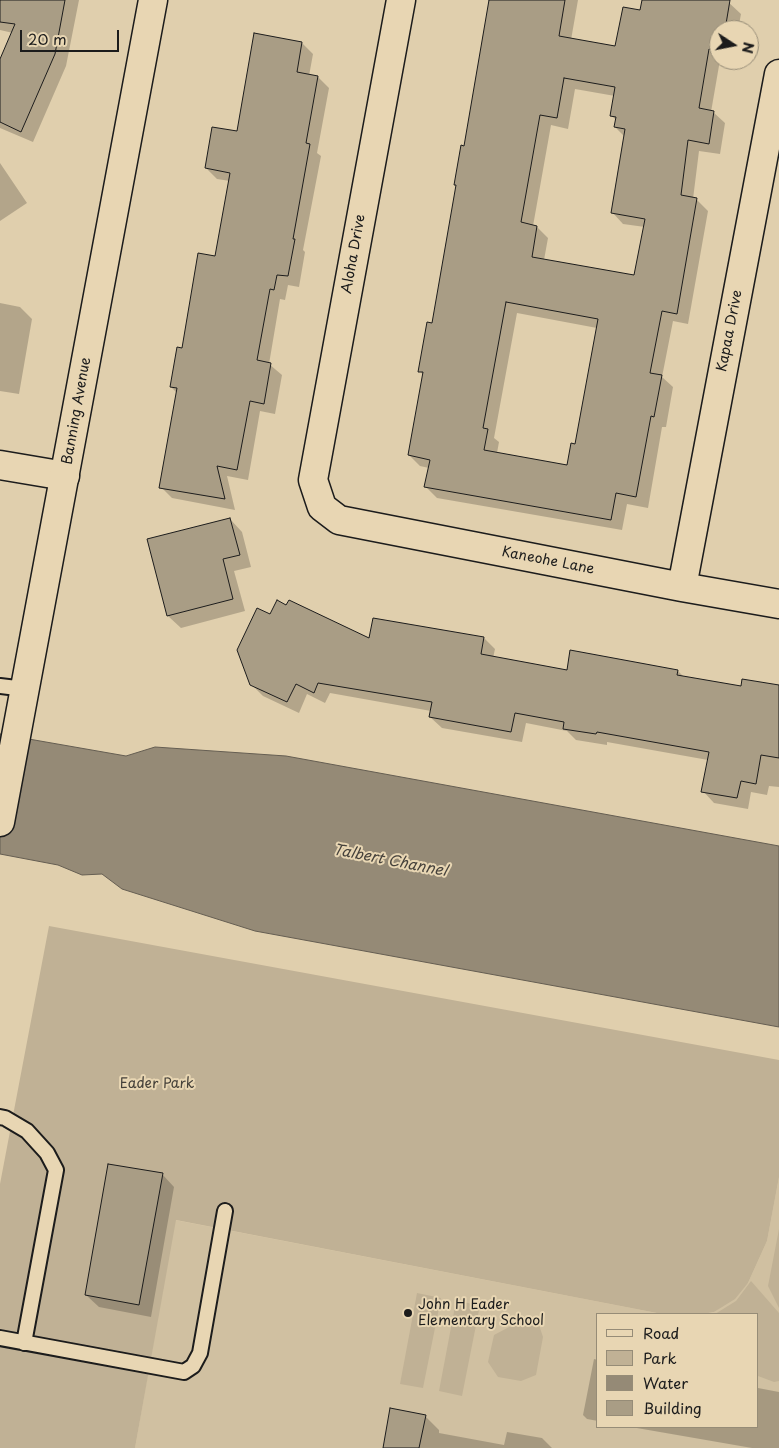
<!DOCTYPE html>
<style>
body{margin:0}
#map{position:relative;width:779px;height:1448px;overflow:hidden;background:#e0cfad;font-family:"Playpen Sans",sans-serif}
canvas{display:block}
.legend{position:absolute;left:596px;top:1313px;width:162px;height:115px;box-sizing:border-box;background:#e8d6b3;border:1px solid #968c77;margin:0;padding:6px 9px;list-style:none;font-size:15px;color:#1c1c1c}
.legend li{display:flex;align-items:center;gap:10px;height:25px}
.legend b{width:25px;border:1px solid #968c77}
.north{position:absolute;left:709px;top:20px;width:50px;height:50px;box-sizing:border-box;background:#e8d6b3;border:1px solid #968c77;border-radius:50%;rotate:101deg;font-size:14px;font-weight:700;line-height:20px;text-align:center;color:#1c1c1c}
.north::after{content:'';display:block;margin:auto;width:18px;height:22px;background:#1c1c1c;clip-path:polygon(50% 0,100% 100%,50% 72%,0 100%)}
.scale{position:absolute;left:20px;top:30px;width:99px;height:22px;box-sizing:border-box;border:2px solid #1c1c1c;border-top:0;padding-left:6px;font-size:15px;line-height:18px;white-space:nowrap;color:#1c1c1c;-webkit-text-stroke:4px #e8d6b3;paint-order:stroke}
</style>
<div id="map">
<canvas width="779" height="1448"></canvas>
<ul class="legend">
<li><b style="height:6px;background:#e8d6b3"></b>Road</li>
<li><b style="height:14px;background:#c0b195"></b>Park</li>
<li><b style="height:14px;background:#958a76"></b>Water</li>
<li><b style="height:14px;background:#a99d85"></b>Building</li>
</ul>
<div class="north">N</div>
<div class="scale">20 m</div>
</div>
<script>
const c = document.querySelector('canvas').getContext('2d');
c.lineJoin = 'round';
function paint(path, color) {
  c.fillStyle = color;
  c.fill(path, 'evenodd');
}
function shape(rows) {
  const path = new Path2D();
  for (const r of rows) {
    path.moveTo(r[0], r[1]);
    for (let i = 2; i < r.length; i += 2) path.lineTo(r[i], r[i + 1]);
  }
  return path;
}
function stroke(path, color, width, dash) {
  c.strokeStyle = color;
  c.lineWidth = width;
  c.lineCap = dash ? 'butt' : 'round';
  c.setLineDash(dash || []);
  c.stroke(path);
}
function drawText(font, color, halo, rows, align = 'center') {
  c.font = font + ' "Playpen Sans",sans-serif';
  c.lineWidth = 4;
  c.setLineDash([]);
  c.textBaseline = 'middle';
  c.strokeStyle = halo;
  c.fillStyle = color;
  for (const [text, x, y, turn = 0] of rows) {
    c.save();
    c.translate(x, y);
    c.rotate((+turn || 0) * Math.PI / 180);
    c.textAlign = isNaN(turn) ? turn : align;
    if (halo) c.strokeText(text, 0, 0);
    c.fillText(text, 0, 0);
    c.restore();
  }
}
paint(shape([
 [779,1177,779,1448,135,1448,175,1220,662,1314,598,1314,598,1427,758,1427,758,1314,703,1314,714,1312,748,1283,767,1241]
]), '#d0c0a1');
paint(shape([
 [49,926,779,1060,779,1177,767,1241,748,1283,735,1299,714,1312,703,1314,662,1314,176,1220,135,1448,0,1448,0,1184],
 [779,1229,779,1308,768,1286],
 [751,1281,779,1313,779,1381,774,1382,758,1376,758,1314,715,1314,736,1301],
 [417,1293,441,1298,423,1388,400,1384],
 [456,1301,480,1305,462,1396,439,1391],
 [528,1317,537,1319,543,1337,536,1375,521,1381,498,1377,488,1362,494,1335]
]), '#c0b195');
const water = shape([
 [0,734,126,756,155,747,286,756,779,846,779,1027,255,931,122,889,102,874,82,875,58,865,0,854,0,734]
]);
paint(water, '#958a76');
stroke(water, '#655e52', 1);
paint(shape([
 [0,0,79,0,66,66,33,142,0,128,0,63,13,33,0,30],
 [491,0,578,0,571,40,616,48,641,12,643,0,726,0,741,14,738,30,719,30,719,60,720,60,711,112,713,112,725,123,720,154,699,151,693,199,696,199,708,211,688,324,673,321,662,377,673,387,666,427,662,427,648,508,627,504,622,530,437,498,426,487,429,468,420,466,409,455,423,375,420,371,433,324,457,186,455,185,465,147],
 [575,89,615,96,612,116,616,120,615,127,625,137,612,212,623,224,645,227,635,277,544,260,548,238,537,227,533,226,551,125,568,129],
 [517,313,597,328,576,445,568,466,497,453,499,442,494,438],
 [255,34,302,43,313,54,309,76,318,77,329,88,317,153,321,156,303,250,305,252,299,287,288,285,285,300,280,299,269,364,282,375,275,414,260,411,248,480,227,476,235,510,172,498,161,487,177,393,171,387,183,349,216,258,230,181,217,179,206,168,238,132],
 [0,163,27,203,0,221],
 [0,303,20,307,32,319,19,394,0,391],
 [230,519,242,532,251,567,234,571,245,611,181,628,168,616],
 [271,616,370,640,484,638,495,649,493,658,568,671,678,671,684,677,742,687,779,687,779,787,769,786,767,795,751,792,748,809,714,803,703,791,708,760,607,742,607,745,576,740,567,731,526,723,522,742,442,728,430,717,431,711,330,693,325,703,307,694,299,713,263,696,251,684],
 [162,1174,174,1187,151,1317,99,1307,86,1295],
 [594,1359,598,1360,598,1421,587,1419,583,1415],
 [758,1388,779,1392,779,1448,752,1448,631,1427,758,1427],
 [425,1416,439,1430,439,1433,504,1445,507,1432,542,1438,552,1448,384,1448]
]), '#0003');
const building = shape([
 [0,0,65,0,55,54,21,132,0,122,0,59,15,24,0,22,0,0],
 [489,0,565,0,559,36,615,46,623,7,640,10,642,0,730,0,725,30,719,30,719,51,709,49,699,108,714,111,709,144,688,140,681,195,697,198,677,314,662,311,650,373,662,375,654,417,651,416,636,497,616,493,611,520,424,487,430,460,408,455,423,372,418,372,427,322,432,323,456,185,454,185,461,145,464,146,489,0],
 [564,78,615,87,610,116,616,117,614,127,625,129,611,213,645,219,634,275,532,257,537,226,521,222,540,115,557,118,564,78],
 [506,302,598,319,575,444,571,443,567,465,484,450,488,429,483,428,506,302],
 [254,33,302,42,297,72,318,76,306,143,310,144,293,239,295,239,288,276,277,275,274,290,270,289,257,360,271,363,264,404,250,401,237,470,217,466,225,499,159,488,177,388,170,387,177,347,182,348,198,253,215,256,230,173,205,168,212,127,237,131,254,33],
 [230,518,240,555,223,559,233,599,167,616,147,539,230,518],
 [277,600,286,605,289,600,369,638,373,618,484,637,481,654,567,670,570,650,678,670,677,675,741,686,742,679,779,685,779,758,761,755,756,784,741,781,737,798,701,792,709,752,597,732,596,734,563,729,564,722,515,713,511,732,429,717,432,702,318,683,314,693,296,684,287,702,250,685,237,650,257,608,270,614,277,600],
 [108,1164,163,1173,139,1305,85,1295,108,1164],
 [390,1408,426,1415,419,1448,383,1448,390,1408]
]);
paint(building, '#a99d85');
stroke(building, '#1c1c1c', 1);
const lane = shape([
 [0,686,25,689],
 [0,1117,5,1118,27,1131,47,1153,56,1170,24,1343],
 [0,1338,184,1372,193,1366,200,1353,225,1211]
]);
const street = shape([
 [401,0,313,480,322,507,339,520,682,587,779,604],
 [0,465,65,476],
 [682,587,779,74]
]);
const secondary = shape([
 [0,822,153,0]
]);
stroke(lane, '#1c1c1c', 18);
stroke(street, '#1c1c1c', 31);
stroke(secondary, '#1c1c1c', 31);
stroke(lane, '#e8d6b3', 14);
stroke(street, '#e8d6b3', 28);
stroke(secondary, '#e8d6b3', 28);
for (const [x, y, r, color] of [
 [408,1313,5,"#1c1c1c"]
]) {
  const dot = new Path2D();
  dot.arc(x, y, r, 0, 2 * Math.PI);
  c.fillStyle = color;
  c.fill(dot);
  stroke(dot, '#e8d6b3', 2);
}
drawText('14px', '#1c1c1c', '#e8d6b3', [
 ["Aloha Drive",354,254,-80],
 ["Kapaa Drive",730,331,-79],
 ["Banning Avenue",77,411,-80],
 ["Kaneohe Lane",548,561,11]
]);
drawText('14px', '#45413a', '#e8d6b3', [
 ["Eader Park",157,1084]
]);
drawText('14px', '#1c1c1c', '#e8d6b3', [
 ["John H Eader",418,1305],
 ["Elementary School",418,1321]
], 'left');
drawText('italic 15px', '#46423c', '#e8d6b3', [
 ["Talbert Channel",390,861,11]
]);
</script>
